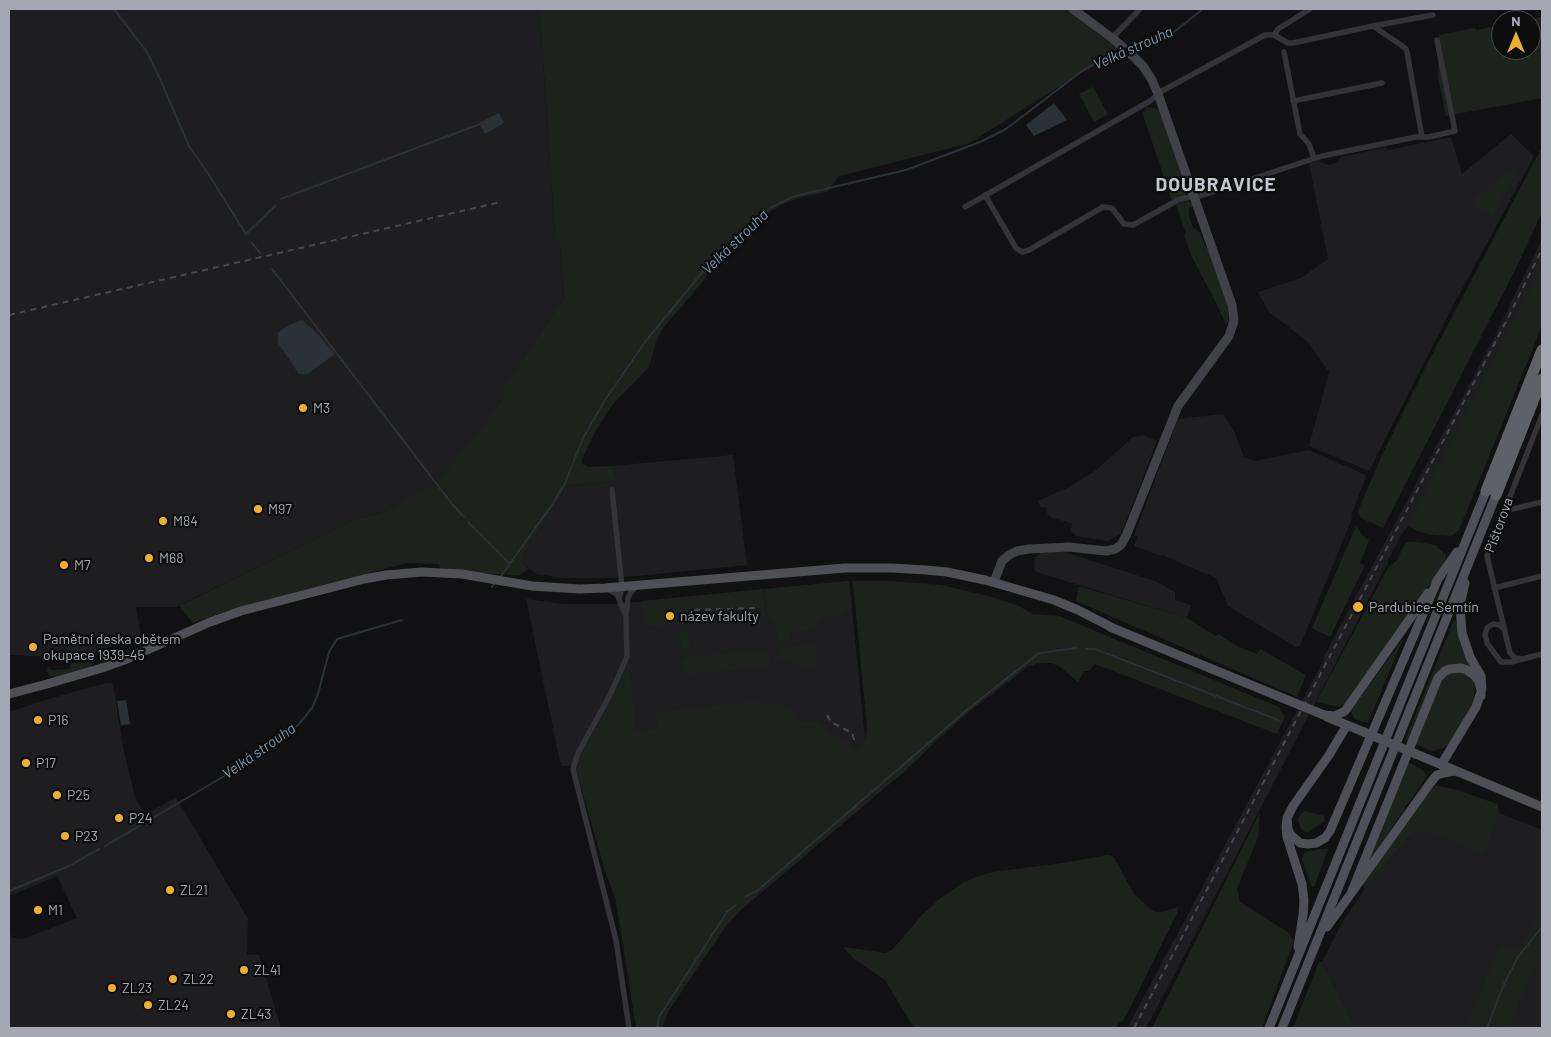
<!DOCTYPE html>
<meta charset="utf-8">
<style>
body{margin:0}
#map{position:relative;width:1551px;height:1037px;overflow:hidden;background:#111113;font-family:Barlow,sans-serif}
canvas{display:block}
.frame{position:absolute;inset:0;border:10px solid #a3a8b3;pointer-events:none}
.north{position:absolute;left:1491px;top:10px;width:50px;height:50px;box-sizing:border-box;background:#0d0d0e;border:1px solid #494b50;border-radius:50%;rotate:0deg;font-size:14px;font-weight:700;line-height:20px;text-align:center;color:#a3a8b3}
.north::after{content:'';display:block;margin:auto;width:18px;height:22px;background:#eeb02f;clip-path:polygon(50% 0,100% 100%,50% 72%,0 100%)}
</style>
<div id="map">
<canvas width="1551" height="1037"></canvas>
<div class="frame"></div>
<div class="north">N</div>
</div>
<script>
const c = document.querySelector('canvas').getContext('2d');
c.lineJoin = 'round';
function paint(path, color) {
  c.fillStyle = color;
  c.fill(path, 'evenodd');
}
function shape(rows) {
  const path = new Path2D();
  for (const r of rows) {
    path.moveTo(r[0], r[1]);
    for (let i = 2; i < r.length; i += 2) path.lineTo(r[i], r[i + 1]);
  }
  return path;
}
function stroke(path, color, width, dash) {
  c.strokeStyle = color;
  c.lineWidth = width;
  c.lineCap = dash ? 'butt' : 'round';
  c.setLineDash(dash || []);
  c.stroke(path);
}
function drawText(font, color, halo, rows, align = 'center') {
  c.font = font + ' Barlow,sans-serif';
  c.lineWidth = 4.5;
  c.setLineDash([]);
  c.textBaseline = 'middle';
  c.strokeStyle = halo;
  c.fillStyle = color;
  for (const [text, x, y, turn = 0] of rows) {
    c.save();
    c.translate(x, y);
    c.rotate((+turn || 0) * Math.PI / 180);
    c.textAlign = isNaN(turn) ? turn : align;
    if (halo) c.strokeText(text, 0, 0);
    c.fillText(text, 0, 0);
    c.restore();
  }
}
paint(shape([
 [9,9,542,9,544,12,540,16,555,236,560,247,564,298,500,392,505,397,438,482,434,485,389,510,355,520,176,607,136,607,141,636,108,643,107,654,62,657,9,655],
 [1511,134,1534,156,1454,304,1369,471,1309,446,1329,372,1308,342,1268,311,1258,292,1301,278,1328,259,1309,163,1318,161,1328,165,1337,163,1341,157,1387,147,1388,150,1451,137,1462,174],
 [1542,239,1542,267,1538,277,1408,526,1400,537,1387,562,1388,564,1386,566,1168,987,1146,1028,1127,1028,1324,660,1323,658,1493,340],
 [1223,414,1234,431,1244,457,1255,461,1309,450,1364,474,1366,478,1351,515,1353,516,1300,646,1296,647,1228,606,1216,578,1162,555,1161,556,1134,546,1138,537,1134,535,1178,419],
 [1144,435,1157,441,1121,534,1108,541,1076,536,1071,531,1072,523,1052,518,1048,515,1045,507,1041,508,1038,501,1069,487,1095,471,1133,437],
 [733,455,747,565,616,578,562,578,537,574,522,563,523,556,528,546,556,505,567,485,588,484,618,480,611,466],
 [1052,552,1064,552,1155,581,1175,592,1175,600,1191,605,1187,618,1036,572,1034,567,1035,558,1041,553],
 [849,581,865,738,855,751,561,766,526,599,564,604,617,604],
 [106,683,113,683,123,746,135,798,145,815,176,797,248,919,247,954,259,955,281,1028,9,1028,9,932,12,937,18,939,25,938,77,918,57,876,9,896,9,712,45,700],
 [1499,813,1542,830,1542,1028,1356,1028,1322,962,1343,921,1365,889,1410,836,1417,832,1429,832,1486,851]
]), '#1e1e20');
paint(shape([
 [542,9,1067,9,1118,49,970,143,839,176,827,192,802,197,783,204,770,212,715,262,708,272,705,279,663,328,656,342,649,367,612,405,595,432,582,459,582,464,589,467,611,466,618,480,588,484,567,485,556,505,528,546,523,556,522,563,529,569,519,575,492,574,440,568,439,564,407,563,226,611,193,623,179,606,355,520,389,510,438,481,505,397,500,392,564,298,560,247,555,236,540,15,543,12],
 [1542,17,1542,98,1446,116,1438,77,1439,35,1475,28,1476,30,1501,25,1501,50,1531,50,1531,20,1529,20],
 [1093,87,1108,114,1094,122,1079,94],
 [1145,107,1154,108,1161,112,1187,190,1186,195,1172,201,1142,112,1146,110],
 [1542,147,1542,212,1517,266,1383,528,1361,518,1358,511,1382,455,1426,366],
 [1508,170,1512,170,1514,171,1514,175,1492,217,1470,204],
 [1188,201,1192,204,1192,208,1189,207,1189,217,1194,229,1196,229,1200,233,1206,248,1209,250,1227,303,1229,322,1226,324,1214,299,1190,253,1184,235,1186,234,1176,204],
 [1542,267,1542,326,1459,530,1453,535,1448,536,1433,535,1417,531,1408,525],
 [1356,526,1362,535,1369,540,1360,563,1365,565,1330,637,1312,628],
 [1406,542,1418,542,1435,545,1446,555,1446,559,1442,567,1346,703,1340,707,1316,702,1388,568,1397,560],
 [849,581,852,608,847,608,843,615,820,618,817,622,817,629,790,632,789,640,782,641,778,639,775,622,773,619,768,616,765,589],
 [853,581,890,581,942,585,992,597,1019,606,1032,614,1059,616,1279,707,1285,717,1277,734,1095,664,1089,671,1084,671,1078,682,1060,667,1052,663,1038,663,1027,667,969,712,935,742,906,770,742,909,726,926,671,1007,664,1022,663,1028,636,1028,616,901,605,871,575,766,604,715,629,664,636,731,658,729,656,712,759,701,765,705,784,705,793,710,797,722,817,722,855,751,865,738,867,727],
 [1079,586,1187,618,1216,636,1218,634,1237,646,1257,654,1260,649,1306,675,1297,697,1076,601],
 [763,589,765,616,645,627,642,601],
 [761,606,761,611,719,613,717,616,703,618,702,615,693,615,693,609],
 [1454,620,1457,621,1471,668,1449,665,1408,741,1405,740],
 [718,626,719,628,688,630,690,650,682,648,680,635,682,631],
 [1403,639,1368,723,1354,719,1351,711,1354,706],
 [807,645,812,646,817,652,818,662,812,662,813,667,807,667,802,665,787,661,779,657,779,649,783,647],
 [761,650,767,652,770,659,769,663,762,667,691,674,685,671,683,667,683,661,689,657],
 [90,662,93,664,91,667,55,678,49,675,47,670,49,666,51,670,70,669,71,663],
 [1451,672,1460,672,1467,675,1471,679,1475,685,1473,705,1449,744,1442,749,1432,751,1415,744,1440,681,1445,675],
 [1408,762,1423,770,1427,776,1365,867],
 [1432,785,1458,790,1497,804,1498,807,1499,813,1486,851,1477,851,1429,832,1417,832,1410,836,1365,889,1362,883],
 [1305,811,1324,816,1325,821,1307,833,1301,829,1298,820,1299,816],
 [1260,812,1258,837,1237,889,1240,902,1288,932,1294,941,1262,1028,1152,1028],
 [1321,849,1328,849,1314,887,1312,887,1302,859,1305,851,1311,851],
 [1107,855,1112,856,1115,859,1134,894,1150,909,1157,912,1162,912,1178,907,1177,913,1132,1004,1123,1021,1119,1023,1116,1028,914,1028,885,980,854,959,844,948,844,947,885,953,892,950,924,913,942,897,964,882,979,876,993,872,1063,863],
 [1542,913,1542,957,1527,983,1508,1028,1465,1028,1495,958,1502,946,1516,951],
 [1319,962,1322,962,1356,1028,1293,1028]
]), '#1c231d');
paint(shape([
 [1054,103,1067,120,1034,136,1026,125],
 [499,113,504,123,485,134,479,123],
 [302,320,318,334,335,354,307,374,299,374,278,343,278,333,287,326],
 [126,700,130,724,121,725,117,701]
]), '#2a3238');
stroke(shape([
 [111,9,114,9,147,52,160,79,189,146,209,175,246,234,275,206],
 [1128,48,1174,32,1203,9],
 [281,199,480,124],
 [252,243,260,253],
 [272,269,452,504,464,517],
 [468,522,509,563],
 [501,576,554,502,565,483,583,438,605,400,645,342,709,264,770,208,795,196,906,170,980,142,1006,129,1082,71,1121,50],
 [492,587,494,584],
 [1086,649,1095,649,1278,720],
 [105,846,245,764,280,739,298,725,312,708,318,694,329,652,337,639,402,620],
 [9,891,69,866,99,849],
 [745,897,758,890,968,709,1039,653,1076,648],
 [657,1028,659,1017,668,1003,727,912,736,905],
 [1487,1028,1504,984,1518,957,1542,927]
]), '#2a3238', 2);
stroke(shape([
 [1373,26,1433,15],
 [1274,35,1278,29,1310,9],
 [1112,38,1140,9],
 [1284,52,1300,134,1309,144,1314,158],
 [1293,101,1382,83],
 [985,195,1016,248,1022,252,1029,250,1103,207,1112,208,1124,224,1133,225,1178,200,1193,196],
 [1194,198,1322,156,1416,137,1429,137,1455,131,1437,40],
 [965,207,1150,101,1162,91,1265,35,1274,35,1288,43,1293,43,1373,26,1401,45,1406,49,1407,52,1422,137],
 [612,490,622,587,619,599],
 [1504,509,1513,509,1542,502],
 [1494,588,1542,576],
 [607,589,617,594,625,614],
 [1504,629,1500,625,1493,624,1487,628,1485,635,1487,643,1501,662,1511,662,1542,654],
 [1522,659,1515,658,1510,653,1487,556,1489,550,1542,415],
 [629,1028,616,940,573,769,578,753,610,695,627,657,626,615,628,598,631,592,637,586]
]), '#333338', 5.5);
stroke(shape([
 [994,582,1002,561,1009,555,1017,551,1029,549,1069,547,1106,551,1115,549,1121,545,1126,536,1178,406,1229,336,1234,321,1232,305,1158,94,1152,80,1143,66,1134,57,1112,38,1073,9]
]), '#414248', 9);
stroke(shape([
 [1436,582,1457,552],
 [1110,627,1285,699],
 [9,694,47,684,102,668,127,659,210,622,241,611,364,579,386,575,422,572,462,574,532,586,580,589,605,588,845,568,892,568,926,570,947,572,985,580,1054,600,1078,610,1113,628],
 [1324,715,1335,716,1345,711,1428,593],
 [1327,717,1364,732],
 [1416,754,1542,807],
 [1441,765,1476,707,1482,689,1481,676,1470,657,1462,633,1460,605,1465,583],
 [1287,818,1288,829,1290,834,1300,843,1308,844,1316,843,1325,838,1330,831,1438,579],
 [1352,891,1438,678,1445,671,1450,669,1461,668,1467,670,1474,675,1479,682,1481,690,1481,696],
 [1327,927,1431,782,1437,775,1444,773,1454,771,1461,773],
 [1298,947,1303,915,1304,900,1302,884,1287,837,1286,827,1287,818,1293,806,1329,755,1347,725],
 [1269,1028,1486,491],
 [1282,1028,1496,495]
]), '#4f5057', 9);
stroke(shape([
 [1486,491,1542,350],
 [1496,495,1542,379]
]), '#5f6169', 11);
stroke(shape([
 [9,315,501,202],
 [694,610,756,608],
 [827,715,831,722,852,733,855,743],
 [1134,1028,1509,316,1542,249]
]), '#48494f', 2, [6, 5]);
stroke(shape([
 [1285,699,1324,715],
 [1364,732,1416,754]
]), '#4f5057', 9);
for (const [x, y, r, color] of [
 [303,408,5,"#eeb02f"],
 [258,509,5,"#eeb02f"],
 [163,521,5,"#eeb02f"],
 [149,558,5,"#eeb02f"],
 [64,565,5,"#eeb02f"],
 [1358,607,6,"#eeb02f"],
 [670,616,5,"#eeb02f"],
 [33,647,5,"#eeb02f"],
 [38,720,5,"#eeb02f"],
 [26,763,5,"#eeb02f"],
 [57,795,5,"#eeb02f"],
 [119,818,5,"#eeb02f"],
 [65,836,5,"#eeb02f"],
 [170,890,5,"#eeb02f"],
 [38,910,5,"#eeb02f"],
 [244,970,5,"#eeb02f"],
 [173,979,5,"#eeb02f"],
 [112,988,5,"#eeb02f"],
 [148,1005,5,"#eeb02f"],
 [231,1014,5,"#eeb02f"]
]) {
  const dot = new Path2D();
  dot.arc(x, y, r, 0, 2 * Math.PI);
  c.fillStyle = color;
  c.fill(dot);
  stroke(dot, '#0d0d0e', 2);
}
drawText('14px', '#a3a8b3', '#0d0d0e', [
 ["M3",313,408],
 ["M97",268,509],
 ["M84",173,521],
 ["M68",159,558],
 ["M7",74,565],
 ["Pardubice-Semtín",1369,607],
 ["název fakulty",680,616],
 ["Pamětní deska obětem",43,639],
 ["okupace 1939-45",43,655],
 ["P16",48,720],
 ["P17",36,763],
 ["P25",67,795],
 ["P24",129,818],
 ["P23",75,836],
 ["ZL21",180,890],
 ["M1",48,910],
 ["ZL41",254,970],
 ["ZL22",183,979],
 ["ZL23",122,988],
 ["ZL24",158,1005],
 ["ZL43",241,1014]
], 'left');
drawText('14px', '#a3a8b3', '#0d0d0e', [
 ["Pištorova",1499,525,-70]
]);
drawText('italic 15px', '#7a95ae', '#0d0d0e', [
 ["Velká strouha",1133,48,-24],
 ["Velká strouha",735,242,-44],
 ["Velká strouha",259,751,-35]
]);
c.letterSpacing = '1px';
drawText('bold 19px', '#c4c7d0', '#0d0d0e', [
 ["DOUBRAVICE",1216,185]
]);
c.letterSpacing = '0px';
</script>
